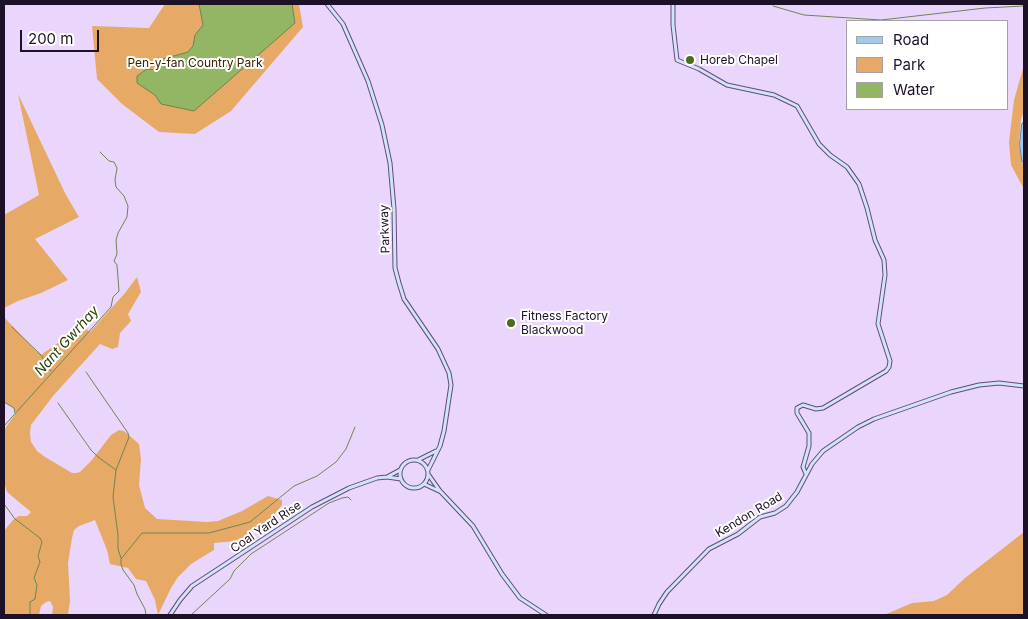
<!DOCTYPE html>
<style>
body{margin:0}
#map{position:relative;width:1028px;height:619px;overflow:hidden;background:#ead6fc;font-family:Inter,sans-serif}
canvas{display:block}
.frame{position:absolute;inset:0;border:5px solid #1d1127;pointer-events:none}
.legend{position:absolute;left:846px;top:20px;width:162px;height:90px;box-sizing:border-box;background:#fff;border:1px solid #a5a0a9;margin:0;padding:6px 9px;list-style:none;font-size:15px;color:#1d1127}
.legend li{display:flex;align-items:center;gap:10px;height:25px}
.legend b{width:25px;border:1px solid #a5a0a9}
.scale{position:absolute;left:20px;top:30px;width:79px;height:22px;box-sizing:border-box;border:2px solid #1d1127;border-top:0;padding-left:6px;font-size:15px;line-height:18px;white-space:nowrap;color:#1d1127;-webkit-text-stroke:4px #fff;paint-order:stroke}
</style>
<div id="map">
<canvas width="1028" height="619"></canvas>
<div class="frame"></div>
<ul class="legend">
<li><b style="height:6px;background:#a1caef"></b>Road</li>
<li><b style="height:14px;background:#e6aa66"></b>Park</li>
<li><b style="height:14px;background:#92b664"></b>Water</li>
</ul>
<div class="scale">200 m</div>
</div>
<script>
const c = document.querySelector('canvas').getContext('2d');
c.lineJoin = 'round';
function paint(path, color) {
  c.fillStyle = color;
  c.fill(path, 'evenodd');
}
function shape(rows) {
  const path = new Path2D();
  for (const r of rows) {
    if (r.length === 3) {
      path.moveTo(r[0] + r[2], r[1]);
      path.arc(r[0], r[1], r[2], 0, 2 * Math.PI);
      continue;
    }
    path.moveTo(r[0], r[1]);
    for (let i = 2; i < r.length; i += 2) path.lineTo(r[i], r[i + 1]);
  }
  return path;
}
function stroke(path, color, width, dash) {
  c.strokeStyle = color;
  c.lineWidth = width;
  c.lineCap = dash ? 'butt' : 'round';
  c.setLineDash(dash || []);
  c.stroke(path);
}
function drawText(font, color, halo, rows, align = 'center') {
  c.font = font + ' Inter,sans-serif';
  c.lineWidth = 4;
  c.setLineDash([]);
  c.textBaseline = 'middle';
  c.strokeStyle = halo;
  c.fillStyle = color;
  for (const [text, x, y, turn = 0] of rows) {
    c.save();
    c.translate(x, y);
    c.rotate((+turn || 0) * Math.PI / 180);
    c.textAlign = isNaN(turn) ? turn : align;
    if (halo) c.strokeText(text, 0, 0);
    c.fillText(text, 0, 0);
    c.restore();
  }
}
paint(shape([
 [165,4,299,4,303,27,231,111,195,134,159,132,122,104,97,79,92,26,149,28],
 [1024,65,1024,110,1021,120,1019,145,1024,170,1024,189,1011,165,1009,142,1014,100],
 [18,94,66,195,79,217,35,239,68,280,41,293,18,301,4,308,4,215,39,195],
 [137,277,141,292,128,314,131,321,120,333,118,347,112,349,100,344,53,396,31,425,30,433,31,442,37,451,45,457,72,473,76,473,80,472,91,461,111,435,119,430,124,431,139,444,141,459,139,485,145,508,157,519,207,522,218,521,242,511,268,496,282,500,282,505,273,516,247,537,235,541,214,543,214,550,191,564,178,577,171,588,158,615,155,600,146,581,136,579,128,568,110,564,107,550,95,520,79,526,74,530,72,538,68,563,70,601,68,615,52,615,53,607,50,601,46,602,41,606,39,615,4,615,4,531,13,520,19,516,27,516,31,512,7,492,4,482,4,433,6,427,17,412,16,411,15,413,14,408,4,402,4,317,35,350,41,355,82,326,90,332,125,293],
 [1024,532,1024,615,884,615,912,603,934,601,947,595,965,578]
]), '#e6aa66');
const water = shape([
 [199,4,292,4,295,23,194,111,161,104,155,95,137,83,137,76,147,69,157,70,156,65,163,59,188,52,193,46,195,35,203,25,199,4]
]);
paint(water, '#92b664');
stroke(water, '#6f8452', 1);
stroke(shape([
 [773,6,804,15,881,20,985,8,1024,6],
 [12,327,41,355,51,371],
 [86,372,128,433,129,437,116,470],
 [4,402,14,408,15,413],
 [58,403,91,450,98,457,116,470,113,497,118,535,118,549,121,558],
 [4,426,111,307,113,297,119,291,117,265,114,261,117,254,116,240,118,233,127,217,128,206,124,196,116,187,115,180,117,168,114,162,109,161,100,152],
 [4,504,15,519,40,538,42,542,38,556,40,562,34,578,37,585,35,599,30,602,30,615],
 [146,615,145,609,137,594,134,585,123,570,121,564,121,559,142,533,209,533,250,522,294,486,317,476,336,462,346,449,355,427],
 [191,615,230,579,234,571,251,554,329,503,342,498,348,497,351,500]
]), '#6f8452', 1);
const secondary = shape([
 [327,4,343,24,350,40,368,81,382,125,390,163,394,209,395,268,399,283,404,299,438,349,449,373,451,385,444,431,440,446,428,470],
 [673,4,673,25,677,60,699,69,727,85,774,95,797,106,819,144,830,155,847,167,859,184,867,208,875,240,884,260,885,275,878,324,890,361,889,367,886,371,823,408,816,409,803,405,797,408,797,413,809,433,809,446,803,467,806,474],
 [414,474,14],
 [418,460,436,451],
 [428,474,440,491,473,526,502,574,520,598,546,615],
 [387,477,401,479],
 [424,484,439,491],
 [170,615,180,600,192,586,312,507,349,488,377,478,387,477,400,470],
 [654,615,659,604,667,592,709,549,738,534,760,517,775,513,786,506,797,492,812,464,823,451,858,427,874,419,951,392,979,385,999,383,1024,386]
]);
const primary = shape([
 [1024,125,1022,144,1024,160]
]);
stroke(secondary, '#66497f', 5);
stroke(primary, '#4a72a2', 5.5);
stroke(secondary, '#d0e4f7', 3);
stroke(primary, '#a1caef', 4);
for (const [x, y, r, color] of [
 [690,60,5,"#4d6a1e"],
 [511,323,5,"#4d6a1e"]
]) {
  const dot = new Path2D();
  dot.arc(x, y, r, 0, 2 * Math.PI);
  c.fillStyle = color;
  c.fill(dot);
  stroke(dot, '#fff', 2);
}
drawText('12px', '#1d1127', '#fff', [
 ["Horeb Chapel",700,60],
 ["Fitness Factory",521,316],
 ["Blackwood",521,330]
], 'left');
drawText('12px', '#3b2302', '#fff', [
 ["Pen-y-fan Country Park",195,63]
]);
drawText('12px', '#1d1127', '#fff', [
 ["Parkway",385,229,-92],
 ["Kendon Road",749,515,-31],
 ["Coal Yard Rise",266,527,-34]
]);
drawText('italic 14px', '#2a4002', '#fff', [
 ["Nant Gwrhay",67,341,-48]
]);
</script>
